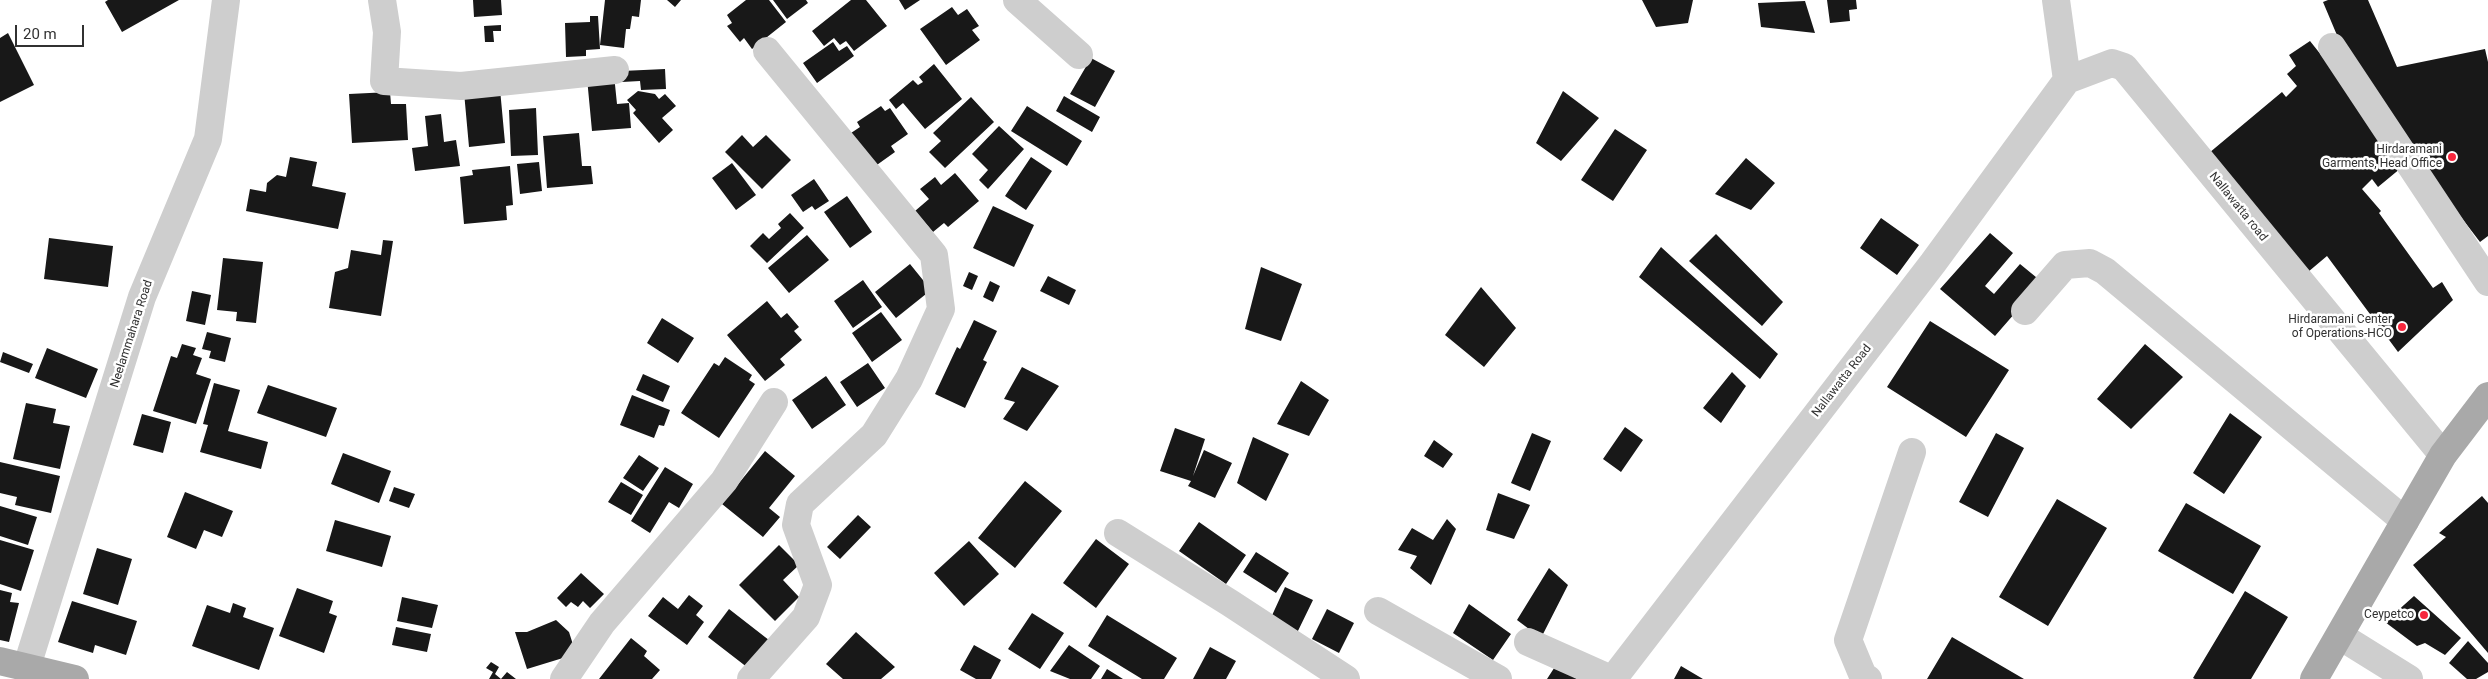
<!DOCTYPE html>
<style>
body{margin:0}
#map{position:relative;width:2488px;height:679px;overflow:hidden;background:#fff;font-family:Roboto,sans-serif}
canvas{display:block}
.scale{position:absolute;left:15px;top:25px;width:69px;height:22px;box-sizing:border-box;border:2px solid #313131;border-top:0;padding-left:6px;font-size:15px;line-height:18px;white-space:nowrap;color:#313131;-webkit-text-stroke:4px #fff;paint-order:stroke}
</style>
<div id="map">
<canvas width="2488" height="679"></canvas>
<div class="scale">20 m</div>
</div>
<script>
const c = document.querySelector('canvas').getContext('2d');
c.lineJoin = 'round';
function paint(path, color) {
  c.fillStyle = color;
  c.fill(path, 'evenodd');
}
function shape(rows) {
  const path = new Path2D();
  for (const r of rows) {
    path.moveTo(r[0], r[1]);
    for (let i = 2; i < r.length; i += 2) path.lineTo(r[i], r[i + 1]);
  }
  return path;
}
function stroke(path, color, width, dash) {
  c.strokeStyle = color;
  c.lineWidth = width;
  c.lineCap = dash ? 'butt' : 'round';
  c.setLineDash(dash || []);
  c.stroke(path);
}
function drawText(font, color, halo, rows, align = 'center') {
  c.font = font + ' Roboto,sans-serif';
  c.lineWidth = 5;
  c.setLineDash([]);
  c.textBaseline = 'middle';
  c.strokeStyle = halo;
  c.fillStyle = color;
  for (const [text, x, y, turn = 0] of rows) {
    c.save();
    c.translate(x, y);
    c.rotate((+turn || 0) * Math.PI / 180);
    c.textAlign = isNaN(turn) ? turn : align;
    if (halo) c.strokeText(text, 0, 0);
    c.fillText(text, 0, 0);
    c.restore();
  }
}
paint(shape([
 [108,0,179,0,122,32,105,2],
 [473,0,501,0,502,15,474,17],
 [605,0,641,0,639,17,632,16,630,29,626,29,624,48,600,45],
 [667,0,681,0,675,7],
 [746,0,769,0,786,22,752,49,744,38,740,42,727,26,732,23,727,15],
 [773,0,806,0,808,3,787,19],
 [851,0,866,0,887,26,854,51,846,41,840,45,834,38,824,46,812,31],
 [899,0,920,0,905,10],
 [1642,0,1693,0,1688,23,1656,27],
 [1827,0,1856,0,1857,9,1849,10,1850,21,1830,23],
 [2328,0,2368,0,2397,67,2485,49,2488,62,2488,236,2480,242,2355,78,2323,2],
 [1805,1,1815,33,1761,27,1758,3],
 [952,7,958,15,967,9,979,26,972,30,980,40,946,65,920,29],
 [590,16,598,16,600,49,586,50,586,56,566,57,565,23,590,22],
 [501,25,501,31,493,31,494,42,485,42,484,26],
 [8,33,34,85,0,102,0,38],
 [2310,41,2407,163,2378,187,2372,179,2362,189,2381,211,2379,213,2433,288,2442,282,2453,300,2398,352,2327,256,2308,272,2209,153,2282,92,2286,97,2297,86,2287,74,2296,66,2289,55],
 [833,42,839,51,847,46,854,56,817,83,803,63],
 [1091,58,1115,71,1095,107,1070,94],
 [934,64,962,99,925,129,903,103,896,109,889,100,913,80,918,85,923,82,919,77],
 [665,69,666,89,641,90,640,81,622,82,622,71],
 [614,75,617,104,629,103,631,128,592,131,587,78],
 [500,89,505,143,469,147,464,92],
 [638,91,655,94,659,99,665,94,676,106,662,118,673,130,659,143,633,113,636,110,627,100],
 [1563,91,1599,118,1561,161,1536,143],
 [390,92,391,104,406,104,408,140,352,143,349,94],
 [1064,96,1100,117,1092,132,1056,111],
 [971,97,994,122,945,168,929,152,941,141,933,133],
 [881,106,885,111,890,108,908,134,891,146,895,152,874,167,851,133,860,127,857,122],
 [1027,106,1082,141,1067,166,1011,131],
 [536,108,538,155,511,156,509,110],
 [441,114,444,142,456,140,460,166,415,171,412,148,428,146,425,116],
 [999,126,1024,149,988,189,979,180,988,170,972,154],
 [1615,129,1647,150,1613,201,1581,180],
 [579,133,582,166,591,166,593,184,547,188,543,136],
 [742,135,753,147,766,135,791,160,762,189,725,152],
 [290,157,317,162,312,186,346,193,338,229,246,211,250,189,266,192,267,183,277,175,286,177],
 [1031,157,1052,171,1026,210,1005,196],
 [1746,158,1775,183,1751,210,1715,194],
 [539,162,542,191,520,194,517,164],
 [732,163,756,195,736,210,712,178],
 [510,166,513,205,506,206,507,220,464,224,460,177,473,175,472,170],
 [955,173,979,201,948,227,944,223,933,232,915,211,929,199,920,189,935,177,941,185],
 [814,179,829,201,815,210,812,206,803,212,791,195],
 [847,196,872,232,850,248,824,212],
 [993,206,1034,225,1014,267,973,248],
 [790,213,804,228,767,263,750,246,763,233,769,239,781,228,778,224],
 [1881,218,1919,245,1897,275,1860,248],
 [1990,233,2013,253,1985,286,1994,294,2020,264,2042,282,1995,336,1940,289],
 [1716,234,1783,302,1762,326,1689,261],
 [807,235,829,260,789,293,768,268],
 [49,238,113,246,108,287,44,279],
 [383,240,393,241,381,316,329,308,335,272,348,268,351,250,381,255],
 [1661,247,1778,354,1760,379,1639,277],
 [223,258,263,262,256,323,236,321,237,312,217,310],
 [910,264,931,290,896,318,875,292],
 [1261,267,1302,284,1281,341,1245,329],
 [969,272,978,276,972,290,963,286],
 [1048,276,1076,290,1069,305,1040,291],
 [863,280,882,307,853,328,834,301],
 [990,281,1000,286,993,302,983,297],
 [1481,287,1516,328,1484,367,1445,335],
 [192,291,211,295,205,325,186,321],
 [767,301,781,318,787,313,799,327,794,331,802,340,780,359,785,365,765,381,727,335],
 [881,312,902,340,872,362,852,333],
 [662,318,694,338,678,363,647,343],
 [974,320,997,331,983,360,987,362,965,408,935,394,957,347,960,349],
 [1930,321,2009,370,1966,437,1887,387],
 [207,332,231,338,225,362,209,358,211,351,202,349],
 [182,344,196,348,193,355,202,358,196,374,211,379,196,424,153,411,171,356,177,358],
 [2145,344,2183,377,2131,429,2097,399],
 [47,348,98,369,86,398,35,378],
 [3,352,33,364,29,373,0,362],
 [725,357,752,375,749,380,755,384,719,438,681,413,714,363,719,366],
 [868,363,885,388,857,407,840,382],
 [1022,367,1059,386,1027,431,1003,419,1015,402,1004,399],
 [1732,372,1746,386,1721,423,1703,408],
 [643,374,670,386,663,402,636,390],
 [826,376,846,405,812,429,792,400],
 [1301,381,1329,400,1309,436,1277,424],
 [214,383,240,390,228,431,268,442,261,469,200,452,208,425,203,424],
 [268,385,337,408,326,437,257,413],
 [632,395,670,410,664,426,659,425,654,438,620,425],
 [26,403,56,409,53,423,70,426,60,469,13,459],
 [2230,413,2262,437,2224,494,2193,473],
 [142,414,171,422,163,453,133,445],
 [1625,427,1643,440,1621,472,1603,459],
 [1175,428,1205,439,1193,476,1204,450,1232,463,1215,498,1188,486,1191,481,1160,471],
 [1532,433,1551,441,1530,491,1511,483],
 [1996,433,2024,448,1988,517,1959,502],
 [1253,437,1289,454,1266,501,1237,483],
 [1434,440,1453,454,1443,468,1424,456],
 [765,451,795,476,769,508,780,517,763,537,722,504],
 [343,453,391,471,379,503,331,484],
 [639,455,659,468,643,491,623,478],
 [0,462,60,476,51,513,15,505,17,497,0,493],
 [665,467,693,484,679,508,669,502,650,533,631,521],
 [1025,481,1062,511,1015,568,978,538],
 [621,482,643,495,631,515,608,502],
 [394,487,415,494,409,508,389,501],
 [185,492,233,511,222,537,204,530,196,549,167,537],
 [1498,493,1530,505,1514,539,1486,530],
 [2482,496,2488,503,2488,653,2413,565,2446,537,2439,533],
 [2057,499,2107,528,2048,626,1999,597],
 [2186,503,2261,546,2233,594,2158,551],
 [0,506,37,517,28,545,0,536],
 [858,515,871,527,840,559,827,547],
 [1447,519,1456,529,1431,585,1410,568,1417,556,1398,550,1412,528,1433,540],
 [335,520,391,536,382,567,326,551],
 [1199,522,1246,555,1226,584,1179,551],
 [1096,539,1129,564,1096,608,1063,583],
 [0,540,34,550,21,591,0,584],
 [969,541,999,574,964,606,934,573],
 [779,545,799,565,783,580,799,597,775,621,739,585],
 [97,548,132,559,118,605,83,594],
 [1256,552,1289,573,1276,593,1243,572],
 [1549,568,1568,585,1541,638,1517,620],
 [581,573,604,594,590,608,583,601,578,607,571,602,566,607,557,598],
 [1285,587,1313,600,1296,635,1269,622],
 [297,588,333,601,329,613,337,616,324,653,279,636],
 [0,590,12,593,10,602,19,603,9,642,0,640],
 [2245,591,2288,617,2251,679,2195,679,2193,678],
 [689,595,703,606,696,615,704,622,687,645,648,616,663,597,678,609],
 [2414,596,2461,638,2445,655,2425,643,2417,646,2385,622],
 [402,597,438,605,432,628,397,621],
 [72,601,137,621,126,655,95,645,93,653,58,642],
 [233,603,246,608,243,617,274,628,259,670,192,646,207,605,230,613],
 [1469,604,1511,634,1493,660,1453,633],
 [729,609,774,644,752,671,708,637],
 [1327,609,1354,623,1339,653,1312,639],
 [1032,613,1064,633,1040,669,1008,649],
 [1107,615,1177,658,1164,679,1142,679,1088,646],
 [556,620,569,632,576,654,527,669,515,632,527,632],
 [396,627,431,634,427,652,392,645],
 [856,632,895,667,881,679,843,679,826,664],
 [1952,637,2024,679,1927,679],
 [631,638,647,651,644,656,660,670,652,679,599,679],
 [2468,641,2488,663,2488,672,2476,679,2467,679,2449,663],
 [974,645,1001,660,991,679,976,679,960,670],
 [1069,645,1100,666,1091,679,1070,679,1050,671],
 [1210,647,1236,661,1226,679,1193,679],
 [491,662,499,667,495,674,501,679,507,672,516,679,489,679,493,672,486,668],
 [1558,662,1577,679,1547,679],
 [1681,666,1703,679,1674,679],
 [1107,669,1123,679,1101,679]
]), '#181818');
stroke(shape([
 [382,0,387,32,384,81,461,86,615,70],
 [1017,0,1079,55],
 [2056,0,2067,80,2112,63,2124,67,2443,455],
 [2332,47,2488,282],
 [2025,311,2065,265,2090,263,2105,271,2405,521],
 [1118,533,1230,603,1346,679],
 [1378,611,1498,679],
 [2340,636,2409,679],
 [1528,642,1611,679],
 [27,666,142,297,208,139,226,0],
 [564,679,602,623,724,481,774,402],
 [751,679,806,617,818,585,796,525,800,504,874,435,909,379,941,309,934,255,767,51],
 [1613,679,1933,263,2067,80],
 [1868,679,1863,676,1848,640,1912,452]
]), '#cecece', 28);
stroke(shape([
 [0,661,75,679],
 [2314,679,2443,455,2488,396]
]), '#a9a9a9', 28);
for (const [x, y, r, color] of [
 [2452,157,5,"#f6263c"],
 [2402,327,5,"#f6263c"],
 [2424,615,5,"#f6263c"]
]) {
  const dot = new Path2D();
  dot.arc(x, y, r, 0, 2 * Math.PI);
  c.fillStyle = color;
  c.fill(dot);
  stroke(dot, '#fff', 2);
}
drawText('12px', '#313131', '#fff', [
 ["Hirdaramani",2442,150],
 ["Garments, Head Office",2442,164],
 ["Hirdaramani Center",2392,320],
 ["of Operations-HCO",2392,334],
 ["Ceypetco",2414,615]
], 'right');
drawText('12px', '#313131', '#fff', [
 ["Nallawatta road",2238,207,51],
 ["Neelammahara Road",132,334,-72],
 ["Nallawatta Road",1842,381,-52]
]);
</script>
